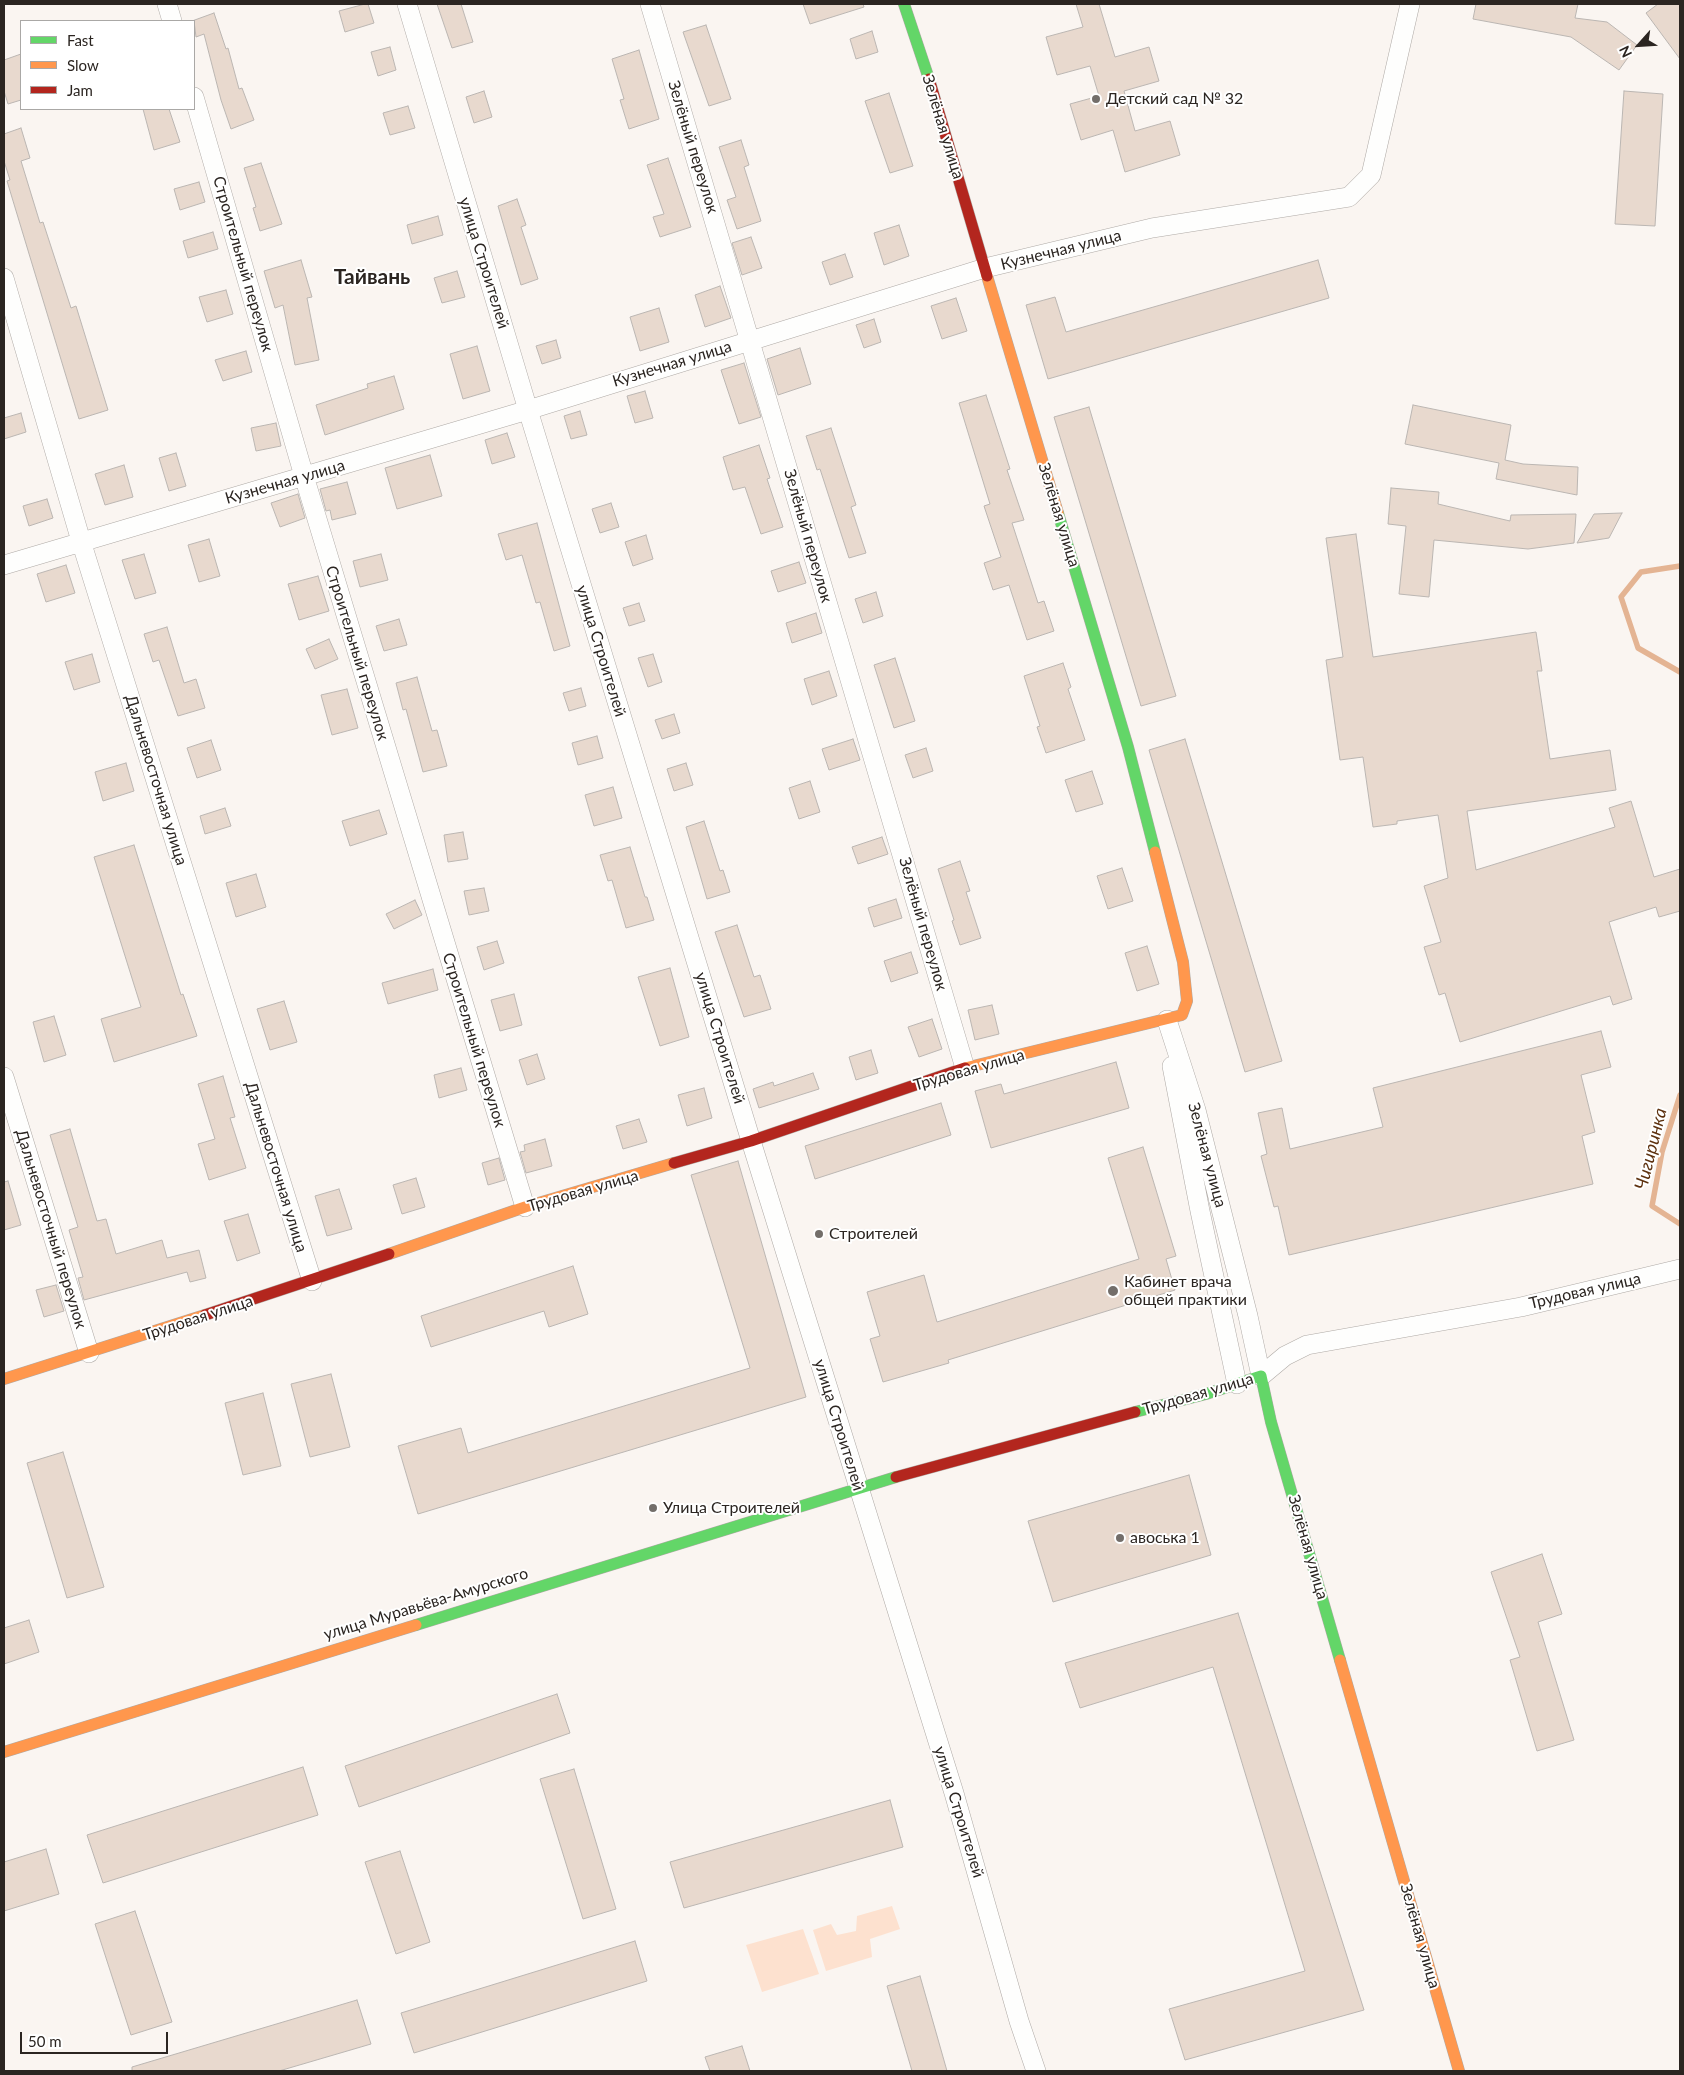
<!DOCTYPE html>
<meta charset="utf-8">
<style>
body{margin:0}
#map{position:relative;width:1684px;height:2075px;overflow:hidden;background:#faf5f1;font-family:Lato,sans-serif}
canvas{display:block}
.frame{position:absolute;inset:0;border:5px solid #2b2521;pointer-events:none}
.legend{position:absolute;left:20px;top:20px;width:175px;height:90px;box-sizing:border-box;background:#fff;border:1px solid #aaa8a6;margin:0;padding:6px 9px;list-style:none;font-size:15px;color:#2b2521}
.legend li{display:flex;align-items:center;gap:10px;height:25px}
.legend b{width:25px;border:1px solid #aaa8a6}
.north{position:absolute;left:1614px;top:20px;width:50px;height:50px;-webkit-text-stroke:4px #fff;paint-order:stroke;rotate:244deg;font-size:14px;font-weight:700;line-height:20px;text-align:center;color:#2b2521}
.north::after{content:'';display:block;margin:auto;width:18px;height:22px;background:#2b2521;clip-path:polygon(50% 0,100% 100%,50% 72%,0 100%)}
.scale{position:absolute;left:20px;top:2032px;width:148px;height:22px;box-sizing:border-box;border:2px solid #2b2521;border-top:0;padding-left:6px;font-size:15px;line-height:18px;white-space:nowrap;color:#2b2521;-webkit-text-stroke:4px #fff;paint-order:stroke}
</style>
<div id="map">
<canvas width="1684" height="2075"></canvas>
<div class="frame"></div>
<ul class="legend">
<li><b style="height:6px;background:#63d668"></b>Fast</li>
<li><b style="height:6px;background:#ff974d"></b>Slow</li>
<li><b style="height:6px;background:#b3261e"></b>Jam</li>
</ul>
<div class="north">N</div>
<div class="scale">50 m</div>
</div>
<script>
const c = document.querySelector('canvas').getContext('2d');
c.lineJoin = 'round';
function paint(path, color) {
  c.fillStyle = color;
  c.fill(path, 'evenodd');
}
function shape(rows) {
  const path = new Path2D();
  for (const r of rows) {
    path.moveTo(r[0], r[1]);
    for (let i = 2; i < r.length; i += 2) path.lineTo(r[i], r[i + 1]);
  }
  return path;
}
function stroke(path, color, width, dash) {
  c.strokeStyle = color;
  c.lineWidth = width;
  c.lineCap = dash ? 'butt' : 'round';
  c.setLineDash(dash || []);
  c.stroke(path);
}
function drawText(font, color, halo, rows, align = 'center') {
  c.font = font + ' Lato,sans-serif';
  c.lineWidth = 4;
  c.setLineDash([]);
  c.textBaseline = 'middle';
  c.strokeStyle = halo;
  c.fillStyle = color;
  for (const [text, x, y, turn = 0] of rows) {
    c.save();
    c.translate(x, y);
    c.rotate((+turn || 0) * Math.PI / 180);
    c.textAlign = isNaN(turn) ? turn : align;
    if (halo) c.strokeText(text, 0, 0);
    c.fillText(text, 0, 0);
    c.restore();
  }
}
paint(shape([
 [892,1906,900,1929,870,1939,872,1957,826,1971,813,1930,831,1924,837,1935,856,1931,857,1916],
 [803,1929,819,1974,762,1992,746,1945]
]), '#fde1cf');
stroke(shape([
 [1680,566,1641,572,1621,597,1638,648,1680,672],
 [1680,1095,1662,1152,1652,1206,1680,1224]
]), '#e4b493', 5.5);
const building = shape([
 [365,4,368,4,374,23,345,32,339,11,365,4],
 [437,4,461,4,473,42,452,48,437,4],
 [803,4,863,4,864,7,810,24,803,4],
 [1076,4,1099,4,1115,57,1149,47,1159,81,1124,91,1135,131,1170,121,1180,155,1125,172,1113,130,1081,140,1070,104,1099,96,1090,66,1057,75,1046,37,1083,27,1076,4],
 [1476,4,1578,4,1575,18,1607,22,1637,45,1619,70,1571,37,1473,19,1476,4],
 [1658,4,1680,4,1680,59,1646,13,1658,4],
 [214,13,226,49,228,48,239,89,242,88,254,120,231,129,221,100,204,34,196,37,194,21,192,21,214,13],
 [706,25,731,99,709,106,683,32,706,25],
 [872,31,878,52,856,59,850,39,872,31],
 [390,47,396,70,378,76,371,52,390,47],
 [639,50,659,119,629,129,620,100,624,99,612,59,639,50],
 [21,54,21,100,8,104,4,91,4,60,21,54],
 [484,91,492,117,474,123,466,97,484,91],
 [1624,91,1663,94,1655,226,1615,224,1624,91],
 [889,93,913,166,890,173,865,101,889,93],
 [408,106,415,128,390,135,383,113,408,106],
 [143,109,169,109,180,142,154,150,143,109],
 [21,128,30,158,21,161,40,223,43,222,71,308,76,306,108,410,79,419,7,181,10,180,4,161,4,134,21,128],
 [741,140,749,165,744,167,761,221,737,229,727,200,736,197,719,147,741,140],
 [668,158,691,227,660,237,653,217,664,214,647,165,668,158],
 [261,163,282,224,260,231,253,208,256,207,244,168,261,163],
 [199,182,205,202,180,210,174,189,199,182],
 [517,199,526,225,521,227,538,279,521,285,498,206,517,199],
 [438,216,443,235,412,244,407,225,438,216],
 [899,225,909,256,884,265,874,233,899,225],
 [213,232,218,249,188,258,183,241,213,232],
 [751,237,762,268,742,275,732,243,751,237],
 [845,254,853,277,830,285,822,262,845,254],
 [301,260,312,297,307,298,319,360,295,365,283,305,275,308,264,271,301,260],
 [1318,260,1329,298,1048,379,1026,305,1055,297,1066,332,1318,260],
 [457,271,465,297,442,303,434,278,457,271],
 [720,286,731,318,705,327,695,295,720,286],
 [226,290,233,314,207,322,199,297,226,290],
 [956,298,967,331,942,339,931,306,956,298],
 [659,308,669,342,640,351,630,317,659,308],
 [874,319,881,342,864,348,856,325,874,319],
 [556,340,561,358,542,364,536,346,556,340],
 [477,346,490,391,463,399,450,354,477,346],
 [800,348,811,384,778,395,767,359,800,348],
 [246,351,252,372,223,381,215,360,246,351],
 [744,363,761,417,739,424,721,370,744,363],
 [394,376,404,409,325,435,316,405,368,388,367,384,394,376],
 [645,391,653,418,635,423,627,396,645,391],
 [986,395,1010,469,1007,470,1024,520,1012,523,1038,603,1044,601,1054,631,1027,640,1009,585,993,590,984,563,1001,557,984,506,990,504,959,403,986,395],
 [1413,405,1511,425,1505,460,1523,464,1578,467,1577,495,1496,479,1499,463,1405,444,1413,405],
 [1089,407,1176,696,1141,706,1054,417,1089,407],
 [580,411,587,435,571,439,564,416,580,411],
 [21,413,26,432,4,439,4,418,21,413],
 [276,423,281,446,256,451,251,428,276,423],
 [831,428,856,505,851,507,866,553,849,558,820,469,817,470,806,436,831,428],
 [507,433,515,457,492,464,485,440,507,433],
 [759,445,770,478,767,479,783,527,761,534,745,487,733,490,723,457,759,445],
 [176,453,186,486,169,491,159,458,176,453],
 [430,455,442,496,397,509,385,468,430,455],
 [124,465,133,497,105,505,95,474,124,465],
 [347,482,356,514,332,520,330,510,326,511,320,489,347,482],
 [1391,488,1439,492,1438,504,1510,521,1511,515,1576,514,1574,543,1528,549,1434,540,1429,597,1399,594,1406,526,1388,524,1391,488],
 [298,494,305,518,280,527,271,503,298,494],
 [47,499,53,518,29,526,23,506,47,499],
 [611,503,619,527,600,533,592,509,611,503],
 [1622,513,1609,538,1577,543,1594,514,1622,513],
 [537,523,570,646,554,651,540,602,536,603,522,555,506,560,498,534,537,523],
 [1356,534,1373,657,1536,632,1542,671,1537,671,1550,759,1610,750,1616,790,1467,811,1476,870,1615,827,1609,808,1631,801,1654,877,1680,869,1680,911,1659,917,1656,907,1609,922,1632,999,1613,1005,1610,996,1460,1042,1445,993,1439,995,1424,947,1441,942,1424,886,1448,878,1438,815,1397,821,1397,824,1373,827,1363,757,1340,760,1326,660,1343,657,1326,538,1356,534],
 [646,535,653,559,633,566,625,542,646,535],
 [209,539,220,576,199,582,188,545,209,539],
 [144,554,156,593,135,599,122,560,144,554],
 [381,554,388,580,360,587,353,561,381,554],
 [799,562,806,583,778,592,771,571,799,562],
 [66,565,75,593,46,602,37,574,66,565],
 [318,576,329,611,299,620,288,584,318,576],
 [876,592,883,616,863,623,855,599,876,592],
 [639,603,645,621,629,626,623,608,639,603],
 [816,613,822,633,792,643,786,623,816,613],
 [399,619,407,645,384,651,376,626,399,619],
 [167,627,184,683,196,679,205,708,178,716,159,660,153,662,144,634,167,627],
 [329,639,338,659,315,669,306,649,329,639],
 [92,654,100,682,74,690,65,662,92,654],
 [653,654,662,682,648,687,638,658,653,654],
 [895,658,915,721,894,728,874,665,895,658],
 [1063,663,1071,687,1068,689,1085,740,1046,753,1037,727,1040,726,1024,676,1063,663],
 [829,671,837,696,812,705,804,679,829,671],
 [417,677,432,731,437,730,447,766,423,772,406,709,403,710,396,683,417,677],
 [581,688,586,706,569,711,563,693,581,688],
 [347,689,358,728,332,735,321,695,347,689],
 [674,714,680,733,662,739,655,720,674,714],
 [597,736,603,758,578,765,572,743,597,736],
 [853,739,860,760,829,770,822,749,853,739],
 [1185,739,1282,1061,1245,1072,1149,750,1185,739],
 [211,740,221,770,197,778,187,748,211,740],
 [926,748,933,771,913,778,905,755,926,748],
 [126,763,134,791,103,801,95,772,126,763],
 [686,763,693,785,674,791,667,769,686,763],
 [1092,771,1103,804,1076,812,1065,780,1092,771],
 [810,781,820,812,799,819,789,788,810,781],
 [613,787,622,818,594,826,585,795,613,787],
 [225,808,231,826,205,834,200,816,225,808],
 [379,810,387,834,350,846,342,821,379,810],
 [704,821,720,871,723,870,730,892,707,899,686,827,704,821],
 [463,832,468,859,448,862,444,835,463,832],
 [882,837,888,854,858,864,852,847,882,837],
 [134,845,181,995,183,994,197,1036,114,1062,101,1019,141,1007,94,857,134,845],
 [630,847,645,897,647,897,654,920,626,928,612,880,608,881,600,855,630,847],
 [960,861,970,891,966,892,981,938,960,945,952,921,954,920,938,869,960,861],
 [1122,868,1133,901,1108,909,1097,876,1122,868],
 [256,874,266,907,236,917,226,883,256,874],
 [484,888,489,911,469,915,464,891,484,888],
 [896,899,902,918,874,927,868,908,896,899],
 [415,900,422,915,394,929,386,914,415,900],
 [737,925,754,977,760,975,771,1009,744,1017,715,932,737,925],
 [497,941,504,963,484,970,477,947,497,941],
 [1147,946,1159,984,1137,991,1125,953,1147,946],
 [911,952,918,973,891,982,884,961,911,952],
 [670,968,689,1037,660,1046,638,977,670,968],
 [433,969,438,990,388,1004,382,983,433,969],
 [514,994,522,1025,500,1031,491,1000,514,994],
 [284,1001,297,1042,270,1050,257,1009,284,1001],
 [992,1005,999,1034,975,1040,968,1010,992,1005],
 [54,1016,66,1055,44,1062,33,1022,54,1016],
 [932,1019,942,1049,919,1057,908,1027,932,1019],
 [1601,1031,1611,1067,1581,1075,1595,1132,1582,1136,1593,1184,1289,1255,1278,1206,1274,1207,1261,1156,1267,1154,1258,1113,1282,1108,1290,1149,1383,1127,1373,1088,1601,1031],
 [871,1050,878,1073,856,1080,849,1057,871,1050],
 [537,1054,545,1079,527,1085,519,1060,537,1054],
 [1116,1062,1129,1108,991,1148,975,1091,1001,1084,1004,1094,1116,1062],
 [461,1068,467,1090,439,1098,434,1075,461,1068],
 [813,1073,819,1089,759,1108,753,1089,773,1082,774,1086,813,1073],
 [223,1076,235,1117,230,1118,246,1168,209,1180,198,1144,215,1139,198,1084,223,1076],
 [704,1088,712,1118,687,1126,678,1095,704,1088],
 [941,1103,951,1135,815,1179,805,1146,941,1103],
 [639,1119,647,1142,623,1149,616,1126,639,1119],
 [70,1129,97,1221,106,1219,116,1254,162,1240,167,1258,199,1250,206,1278,190,1282,187,1272,84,1300,78,1278,83,1277,69,1230,78,1227,50,1135,70,1129],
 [545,1139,552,1166,526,1173,520,1152,525,1151,524,1145,545,1139],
 [1143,1147,1176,1256,1166,1259,1175,1290,948,1360,949,1363,883,1382,870,1339,880,1336,867,1292,924,1275,937,1322,1139,1259,1108,1158,1143,1147],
 [499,1158,505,1180,488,1185,482,1163,499,1158],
 [738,1161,806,1397,418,1514,398,1446,461,1428,468,1453,750,1368,691,1175,738,1161],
 [416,1178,425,1207,402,1214,393,1185,416,1178],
 [8,1181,21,1225,4,1230,4,1182,8,1181],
 [339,1189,352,1229,327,1236,315,1196,339,1189],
 [248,1214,260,1253,237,1261,224,1221,248,1214],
 [573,1266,588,1314,549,1327,544,1311,431,1347,421,1316,573,1266],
 [56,1285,64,1311,44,1317,36,1290,56,1285],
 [331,1374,350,1447,310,1457,291,1384,331,1374],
 [263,1393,281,1466,243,1475,225,1403,263,1393],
 [63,1452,104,1587,67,1598,27,1463,63,1452],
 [1189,1475,1211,1555,1053,1602,1028,1521,1189,1475],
 [1542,1554,1562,1614,1538,1622,1574,1740,1537,1751,1510,1660,1520,1657,1491,1572,1542,1554],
 [1238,1613,1364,2010,1185,2060,1169,2009,1305,1971,1213,1667,1080,1708,1065,1663,1238,1613],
 [29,1620,39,1652,4,1664,4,1628,29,1620],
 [557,1694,570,1733,359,1807,345,1766,557,1694],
 [303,1767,318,1815,103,1883,87,1835,303,1767],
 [574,1769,616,1909,583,1919,540,1779,574,1769],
 [890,1800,903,1847,684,1908,670,1862,890,1800],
 [46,1849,59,1894,4,1911,4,1862,46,1849],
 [400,1851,430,1942,396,1954,365,1862,400,1851],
 [135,1911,172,2022,131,2035,95,1924,135,1911],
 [635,1941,647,1981,414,2053,401,2013,635,1941],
 [920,1976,947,2071,912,2071,887,1986,920,1976],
 [357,2000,371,2044,279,2071,132,2071,132,2067,357,2000],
 [742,2046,750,2071,710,2071,705,2057,742,2046]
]);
paint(building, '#e8d9ce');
stroke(building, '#bbb6b2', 1);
const street = shape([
 [167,4,172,21],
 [407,4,528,410,751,1141,954,1793,1019,2021,1036,2071],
 [650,4,965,1068],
 [194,97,304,476,525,1207],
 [4,278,81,541,312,1281],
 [4,565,528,410,985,268,1152,228,1349,197,1371,175,1410,4],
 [1167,1020,1196,1110,1248,1316,1261,1376,1285,1356,1307,1345,1521,1307,1680,1269],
 [1172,1066,1200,1211,1237,1384],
 [4,1077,89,1353]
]);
const fast = shape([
 [904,4,929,79],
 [1058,513,1128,747,1155,852],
 [1135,1412,1206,1394,1261,1376,1271,1422,1340,1660],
 [416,1625,896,1477]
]);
const slow = shape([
 [987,276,1058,513],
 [965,1068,1182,1015,1187,1001,1183,962,1155,852],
 [389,1254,525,1207,674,1163],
 [4,1379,205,1315],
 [1340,1660,1459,2071],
 [4,1752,416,1625]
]);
const jam = shape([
 [929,79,987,276],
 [674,1163,751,1141,965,1068],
 [205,1315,389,1254],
 [896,1477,1135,1412]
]);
stroke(street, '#afaaa6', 20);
stroke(fast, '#afaaa6', 12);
stroke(slow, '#afaaa6', 12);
stroke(jam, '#afaaa6', 12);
stroke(street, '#fefefd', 19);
stroke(fast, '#63d668', 11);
stroke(slow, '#ff974d', 11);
stroke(jam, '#b3261e', 11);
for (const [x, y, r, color] of [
 [1096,99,5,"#736e6a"],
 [819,1234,5,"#736e6a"],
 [1113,1291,6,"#736e6a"],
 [653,1508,5,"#736e6a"],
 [1120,1538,5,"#736e6a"]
]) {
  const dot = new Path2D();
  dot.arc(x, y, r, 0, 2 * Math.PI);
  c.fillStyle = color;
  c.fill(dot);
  stroke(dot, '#fff', 2);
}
drawText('16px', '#2b2521', '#fff', [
 ["Детский сад № 32",1106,99],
 ["Строителей",829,1234],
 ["Кабинет врача",1124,1282],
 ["общей практики",1124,1300],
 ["Улица Строителей",663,1508],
 ["авоська 1",1130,1538]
], 'left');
drawText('16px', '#2b2521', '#fff', [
 ["Зелёная улица",943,127,73],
 ["Зелёный переулок",693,147,73],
 ["Кузнечная улица",1061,250,-14],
 ["улица Строителей",484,263,73],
 ["Строительный переулок",243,264,74],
 ["Кузнечная улица",672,364,-17],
 ["Кузнечная улица",285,482,-16],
 ["Зелёная улица",1059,515,73],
 ["Зелёный переулок",808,536,74],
 ["улица Строителей",601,651,73],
 ["Строительный переулок",357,653,73],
 ["Дальневосточная улица",156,780,73],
 ["Зелёный переулок",923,924,74],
 ["улица Строителей",720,1038,73],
 ["Строительный переулок",474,1040,73],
 ["Трудовая улица",969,1070,-16],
 ["Зелёная улица",1207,1155,75],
 ["Дальневосточная улица",276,1167,73],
 ["Трудовая улица",583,1191,-16],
 ["Дальневосточный переулок",51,1229,73],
 ["Трудовая улица",1585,1291,-13],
 ["Трудовая улица",198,1318,-18],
 ["Трудовая улица",1198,1394,-16],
 ["улица Строителей",839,1425,73],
 ["Зелёная улица",1308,1547,74],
 ["улица Муравьёва-Амурского",426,1604,-17],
 ["улица Строителей",959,1812,73],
 ["Зелёная улица",1420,1936,74]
]);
drawText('italic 18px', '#5e3210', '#fff', [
 ["Чигиринка",1651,1149,-76]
]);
drawText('bold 21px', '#2b2521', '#fff', [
 ["Тайвань",372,277]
]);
</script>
